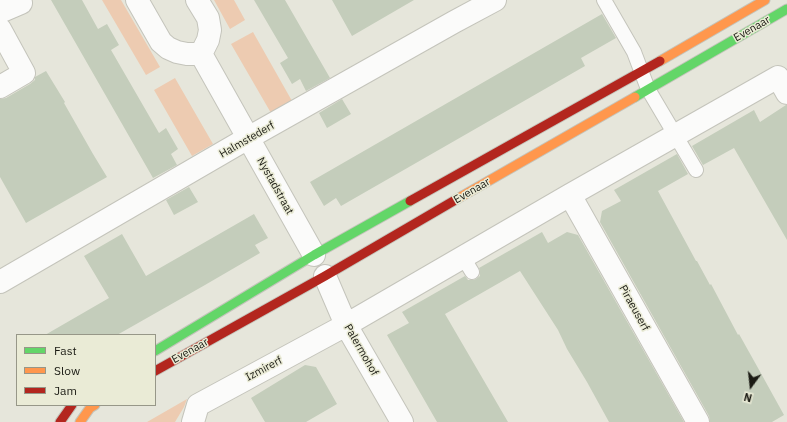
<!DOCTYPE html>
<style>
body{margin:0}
#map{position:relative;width:787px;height:422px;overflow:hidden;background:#e6e6db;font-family:"IBM Plex Sans",sans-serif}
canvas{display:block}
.legend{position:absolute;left:16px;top:334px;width:140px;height:72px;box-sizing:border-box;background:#eaebd6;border:1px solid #979788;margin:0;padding:5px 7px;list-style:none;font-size:12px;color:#1a1a13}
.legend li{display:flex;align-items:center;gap:8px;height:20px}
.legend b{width:20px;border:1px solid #979788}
.north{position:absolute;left:731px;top:366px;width:40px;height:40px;-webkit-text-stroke:3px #eaebd6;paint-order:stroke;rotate:195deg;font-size:11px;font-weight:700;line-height:16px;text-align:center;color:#1a1a13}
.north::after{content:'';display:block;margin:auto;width:14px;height:18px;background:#1a1a13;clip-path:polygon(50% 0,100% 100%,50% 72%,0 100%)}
</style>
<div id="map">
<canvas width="787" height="422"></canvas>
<ul class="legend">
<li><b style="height:5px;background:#63d668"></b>Fast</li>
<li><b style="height:5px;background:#ff974d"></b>Slow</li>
<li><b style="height:5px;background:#b3261e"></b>Jam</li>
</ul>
<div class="north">N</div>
</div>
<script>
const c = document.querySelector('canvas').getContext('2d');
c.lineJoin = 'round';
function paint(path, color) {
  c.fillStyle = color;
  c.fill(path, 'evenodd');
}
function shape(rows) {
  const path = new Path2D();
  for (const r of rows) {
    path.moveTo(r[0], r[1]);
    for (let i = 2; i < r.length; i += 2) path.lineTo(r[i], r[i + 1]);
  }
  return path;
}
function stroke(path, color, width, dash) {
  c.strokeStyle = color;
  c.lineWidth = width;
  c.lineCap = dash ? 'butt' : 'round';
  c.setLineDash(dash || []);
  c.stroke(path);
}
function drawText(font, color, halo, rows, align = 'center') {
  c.font = font + ' "IBM Plex Sans",sans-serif';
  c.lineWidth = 3;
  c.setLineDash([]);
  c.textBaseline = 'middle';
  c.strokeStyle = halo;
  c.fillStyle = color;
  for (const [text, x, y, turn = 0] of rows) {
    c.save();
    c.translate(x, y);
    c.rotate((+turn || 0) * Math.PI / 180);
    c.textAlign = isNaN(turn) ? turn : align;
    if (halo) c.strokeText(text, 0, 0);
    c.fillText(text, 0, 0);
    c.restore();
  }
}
paint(shape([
 [102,0,121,0,160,67,146,75],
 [214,0,234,0,245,20,230,29],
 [253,32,292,101,271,113,231,44],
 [175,78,213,144,192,156,154,90],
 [187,399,184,407,175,422,147,422]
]), '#edcbb1');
paint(shape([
 [51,0,82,0,98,29,107,24,119,45,111,50,159,133,166,128,178,149,171,154,177,165,153,178],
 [254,0,285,0,330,78,306,91,300,79,292,84,280,63,288,58],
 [332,0,414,0,352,36],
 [602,14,616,38,581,58,585,66,341,206,336,198,324,206,310,182],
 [46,71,65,102,64,103,93,154,107,177,26,223,0,177,0,99,6,98,30,84,35,80,35,77],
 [342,99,351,114,327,128,319,113],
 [786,105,787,105,787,240,734,148,703,165,692,146,754,110,760,122],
 [677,154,688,174,658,191,696,261,697,261,710,285,711,284,738,335,739,334,758,368,784,415,772,422,710,422,709,416,600,222,602,211,621,201,614,190],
 [189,187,198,202,174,215,166,200],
 [254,214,268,238,255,245,260,253,205,285,117,335,45,335,109,298,84,256,122,234,146,276],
 [542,232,548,243,567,232,578,235,684,422,609,422,587,382,567,349,558,330,520,271,445,314,508,422,437,422,387,335,409,323,402,312,465,276,468,280,473,280,476,279,480,276,480,271,479,268],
 [305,365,316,367,337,404,306,422,265,422,251,398]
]), '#c4cdbb');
const lane = shape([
 [604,0,634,52,648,89,696,170],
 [463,257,472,272]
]);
const street = shape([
 [137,0,161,42,168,48,177,52,187,54,201,54,208,40,210,30,208,18,197,0],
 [0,12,21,3],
 [0,29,24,73,0,87],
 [201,54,314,255],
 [570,195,698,422],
 [325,276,346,325,402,422],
 [0,282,248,138,454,22,495,0],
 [193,422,198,405,346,325,570,195,778,77,787,93]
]);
const fast = shape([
 [635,97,787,9],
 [155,351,314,255,410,201]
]);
const slow = shape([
 [660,61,765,0],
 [457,199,635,97],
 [80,422,90,408,95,405]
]);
const jam = shape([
 [410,201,660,61],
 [155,371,325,276,457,199],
 [60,422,72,405]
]);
stroke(lane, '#c4c4bb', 16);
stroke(street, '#c4c4bb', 24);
stroke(fast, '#c4c4bb', 11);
stroke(slow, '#c4c4bb', 11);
stroke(jam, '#c4c4bb', 11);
stroke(lane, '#fbfbfa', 14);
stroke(street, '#fbfbfa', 22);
stroke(fast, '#63d668', 9);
stroke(slow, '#ff974d', 9);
stroke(jam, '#b3261e', 9);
drawText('11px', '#1a1a13', '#eaebd6', [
 ["Evenaar",752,29,-30],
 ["Halmstederf",247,140,-30],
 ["Nystadstraat",275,186,61],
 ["Evenaar",472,191,-30],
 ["Piraeuserf",634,308,61],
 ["Palermohof",361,350,60],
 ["Evenaar",190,351,-29],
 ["Izmirerf",264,369,-28]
]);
</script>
